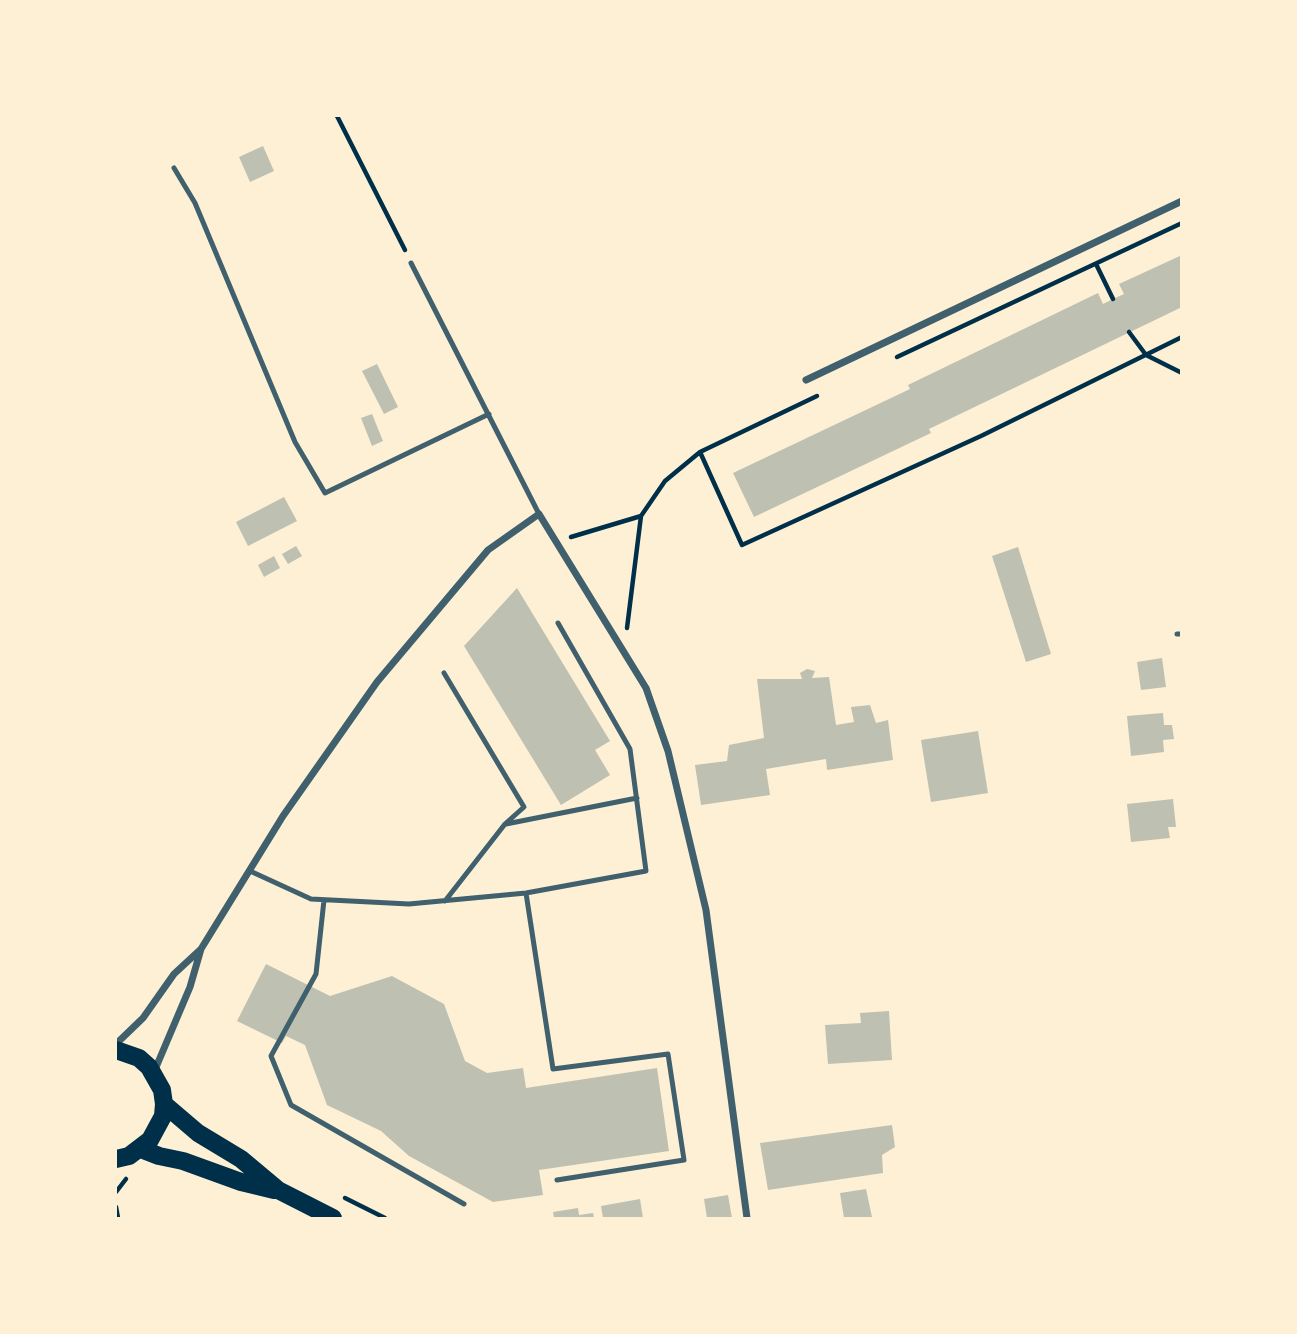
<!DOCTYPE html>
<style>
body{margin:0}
#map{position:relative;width:1297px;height:1334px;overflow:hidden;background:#fdf0d5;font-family:Helvetica,sans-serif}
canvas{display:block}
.frame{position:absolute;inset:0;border:117px solid #fdf0d5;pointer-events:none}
</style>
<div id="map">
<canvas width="1297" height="1334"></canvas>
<div class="frame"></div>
</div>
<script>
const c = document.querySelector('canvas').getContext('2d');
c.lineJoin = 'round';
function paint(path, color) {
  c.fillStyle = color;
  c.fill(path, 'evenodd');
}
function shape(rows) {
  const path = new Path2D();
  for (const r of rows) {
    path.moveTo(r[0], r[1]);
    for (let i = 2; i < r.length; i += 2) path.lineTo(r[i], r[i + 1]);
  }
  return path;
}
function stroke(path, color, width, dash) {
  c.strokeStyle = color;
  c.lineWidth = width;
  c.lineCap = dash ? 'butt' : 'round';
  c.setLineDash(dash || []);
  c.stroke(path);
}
paint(shape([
 [263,146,274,171,250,182,239,157],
 [1182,255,1182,307,929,429,931,433,754,517,733,473,910,389,908,385,1098,293,1103,304,1113,299,1124,294,1119,284],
 [377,364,398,407,384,414,362,371],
 [372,414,383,441,372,446,361,418],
 [284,497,297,521,248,546,236,522],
 [296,546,302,556,288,564,282,554],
 [1018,547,1051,654,1026,662,992,556],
 [274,556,280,568,264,577,258,565],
 [517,588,610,741,595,750,610,775,561,805,464,646],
 [1162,658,1166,687,1141,690,1137,662],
 [807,669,815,671,812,678,829,677,836,725,854,722,851,707,870,705,876,723,888,720,893,760,827,770,826,759,766,769,770,795,701,805,695,765,727,761,729,745,764,738,757,679,802,679,800,673],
 [1163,713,1164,725,1172,725,1174,739,1163,740,1164,752,1131,756,1127,716],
 [978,731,988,793,931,802,921,740],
 [1173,799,1176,827,1168,827,1170,838,1131,842,1127,804],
 [266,964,330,996,392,976,444,1004,465,1061,487,1073,523,1068,526,1088,657,1068,669,1151,539,1170,543,1195,493,1202,409,1156,381,1131,327,1105,305,1045,286,1036,282,1043,237,1021],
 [889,1011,892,1060,828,1064,825,1025,861,1023,860,1013],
 [892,1125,895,1147,882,1155,883,1173,768,1190,760,1143],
 [866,1189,872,1217,844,1218,840,1193],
 [728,1195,732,1218,707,1218,704,1199],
 [640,1199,643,1218,603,1218,601,1206],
 [578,1208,579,1215,593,1213,594,1218,554,1218,553,1212]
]), '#bec0b2');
stroke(shape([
 [337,116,405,250],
 [1096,264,1113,299],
 [1129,332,1146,355,1182,373],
 [897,357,1182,223],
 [700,452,742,545,981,436,1182,337],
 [571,537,641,516],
 [627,628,641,516,665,481,700,452,817,396],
 [116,1192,126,1179],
 [345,1198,385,1218],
 [116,1207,118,1218]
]), '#003049', 4.5);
stroke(shape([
 [174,168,195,203,295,442,325,493,489,414],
 [411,263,539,514],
 [1177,634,1182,634],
 [444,673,524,807,505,824,445,901],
 [506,824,637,798],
 [250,871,311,899,409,904,526,893,646,871,630,749,558,623],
 [526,893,553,1069,668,1054,684,1160,557,1180],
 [324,900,316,974,271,1056,291,1105,464,1204]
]), '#3f606c', 5);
stroke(shape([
 [806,380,1182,201],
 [116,1044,143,1018,174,974,201,949,283,816,377,682,488,550,539,514,646,688,668,751,706,910,747,1218],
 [154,1072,190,987,201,949]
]), '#3f606c', 7);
stroke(shape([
 [116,1050,139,1058,149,1067,162,1090,164,1104,163,1116,150,1140,129,1156,116,1159],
 [164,1104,198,1133,241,1159,278,1190,333,1218],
 [141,1149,159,1156,183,1161,241,1182,274,1190]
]), '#003049', 18);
</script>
